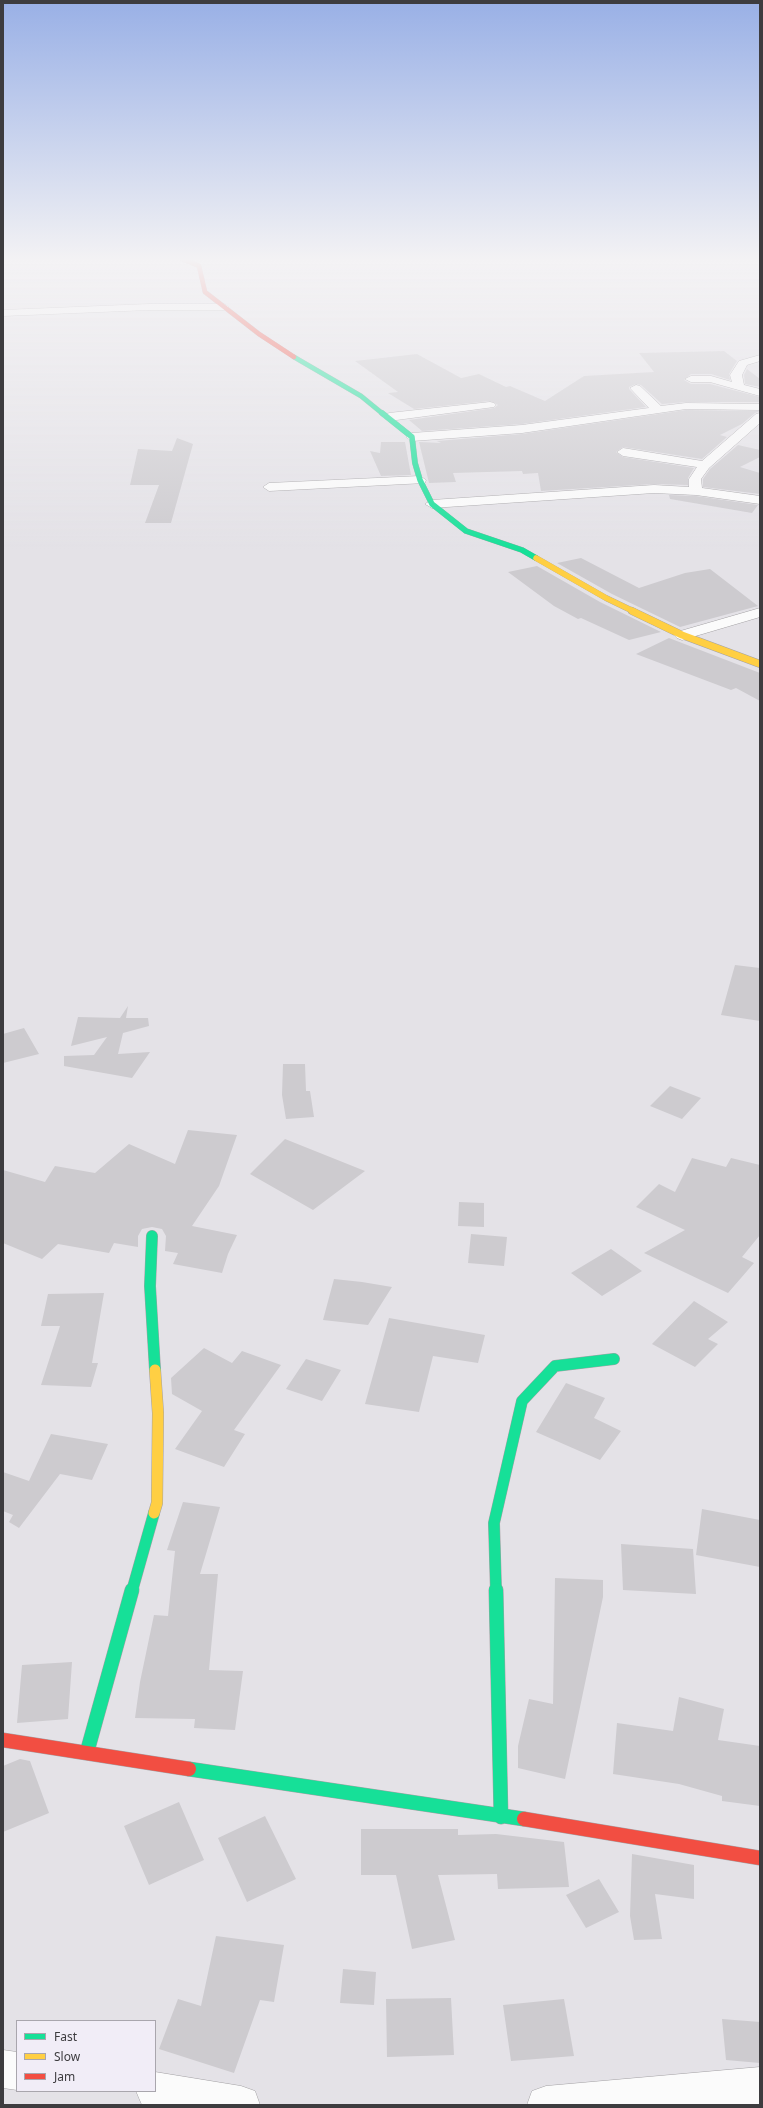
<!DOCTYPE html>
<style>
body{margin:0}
#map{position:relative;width:763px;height:2108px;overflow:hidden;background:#e4e2e7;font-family:"Noto Sans",sans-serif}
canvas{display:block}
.frame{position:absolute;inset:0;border:4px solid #3d3c3f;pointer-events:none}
.legend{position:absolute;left:16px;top:2020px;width:140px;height:72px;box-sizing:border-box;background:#f1edf7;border:1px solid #a9a6ad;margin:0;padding:5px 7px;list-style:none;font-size:12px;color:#3d3c3f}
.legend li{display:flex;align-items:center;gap:8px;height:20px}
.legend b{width:20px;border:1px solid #a9a6ad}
</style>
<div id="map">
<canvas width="763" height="2108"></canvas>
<div class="frame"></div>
<ul class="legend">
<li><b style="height:5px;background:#16e098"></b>Fast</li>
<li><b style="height:5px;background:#ffcf43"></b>Slow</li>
<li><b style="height:5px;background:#f24e42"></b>Jam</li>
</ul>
</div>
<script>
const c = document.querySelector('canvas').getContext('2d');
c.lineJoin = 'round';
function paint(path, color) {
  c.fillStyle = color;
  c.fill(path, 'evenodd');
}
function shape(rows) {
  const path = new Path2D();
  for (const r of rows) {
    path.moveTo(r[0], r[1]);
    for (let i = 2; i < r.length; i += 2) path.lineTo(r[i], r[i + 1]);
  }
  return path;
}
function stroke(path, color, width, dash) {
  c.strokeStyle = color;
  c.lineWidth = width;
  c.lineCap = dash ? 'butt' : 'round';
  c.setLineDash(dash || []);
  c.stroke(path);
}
paint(shape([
 [724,351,737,361,729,374,730,380,711,374,691,374,684,380,691,384,710,384,760,397,760,402,686,402,662,404,641,385,636,384,629,387,629,389,646,407,522,424,422,431,409,420,494,408,498,405,490,401,414,409,388,393,398,392,355,361,417,354,461,378,479,374,506,387,510,386,545,401,584,376,654,372,639,353],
 [747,369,760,379,760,387,745,384,744,375],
 [686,410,760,411,755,413,742,424,720,435,727,437,702,459,623,447,616,452,623,457,694,468,688,478,688,485,654,484,541,491,538,473,523,474,522,471,453,473,456,482,429,483,419,442,441,443,437,441,522,434],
 [177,438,193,444,171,523,145,523,159,485,130,485,138,449,172,451],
 [381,442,405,442,411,475,381,476,370,451,380,453],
 [738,445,760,450,760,457,740,467,760,473,760,494,703,487,703,479,710,469],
 [669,495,696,496,758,505,752,513,670,499],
 [581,558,639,588,685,573,710,569,758,606,680,627,612,594,557,563],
 [537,566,600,602,661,632,629,640,581,618,578,619,554,606,508,572],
 [669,638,760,673,760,701,736,688,731,690,636,654],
 [735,965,760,968,760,1021,721,1015],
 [128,1006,126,1018,148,1018,149,1026,123,1033,118,1054,150,1052,132,1078,64,1066,64,1056,94,1055,107,1037,71,1046,78,1017,120,1018],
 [24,1028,39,1054,3,1063,3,1034],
 [283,1064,305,1064,306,1091,310,1091,314,1117,286,1119,282,1095],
 [670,1086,701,1098,682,1119,650,1106],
 [188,1130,237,1135,219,1186,192,1226,237,1235,228,1254,222,1273,173,1264,178,1253,165,1251,166,1236,162,1229,152,1227,142,1229,138,1236,138,1247,114,1243,109,1253,58,1244,42,1259,3,1243,3,1170,45,1182,55,1166,95,1173,129,1144,175,1164],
 [285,1139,365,1171,313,1210,250,1174],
 [692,1158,726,1167,731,1158,760,1165,760,1235,742,1257,754,1263,728,1293,644,1253,685,1230,636,1207,659,1184,675,1192],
 [459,1202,484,1203,484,1227,458,1226],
 [471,1234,507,1237,504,1266,468,1263],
 [611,1249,642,1271,602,1296,571,1273],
 [334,1279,362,1282,392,1287,368,1325,323,1320],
 [104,1293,92,1363,98,1363,91,1387,41,1385,60,1326,41,1326,48,1294],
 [694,1301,728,1322,708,1339,718,1344,695,1367,652,1344],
 [389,1318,485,1335,478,1363,433,1356,419,1412,365,1404],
 [204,1348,232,1363,242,1351,281,1365,234,1430,245,1434,224,1467,175,1449,202,1411,172,1394,171,1378],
 [306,1359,341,1370,322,1401,286,1389],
 [566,1383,605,1398,594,1418,621,1431,600,1460,536,1432],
 [51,1434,108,1444,92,1480,60,1474,19,1528,9,1522,13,1515,3,1511,3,1472,29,1481],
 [183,1502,220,1507,200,1574,218,1574,209,1670,243,1671,235,1730,194,1728,195,1719,135,1718,140,1682,154,1615,168,1616,175,1551,167,1550],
 [702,1509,760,1520,760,1567,696,1555],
 [621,1544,693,1549,696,1594,623,1590],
 [555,1578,603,1580,603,1597,565,1779,518,1768,518,1746,529,1699,553,1704],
 [72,1662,68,1719,17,1723,22,1665],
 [679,1697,724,1709,718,1740,760,1746,760,1806,722,1801,722,1796,679,1784,613,1774,617,1723,673,1731],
 [20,1759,30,1761,49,1813,3,1832,3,1766],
 [179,1802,204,1860,149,1885,124,1826],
 [265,1816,296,1879,247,1902,218,1838],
 [361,1829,458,1829,458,1835,496,1834,564,1842,569,1887,498,1889,497,1874,438,1875,455,1940,412,1949,396,1875,361,1875],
 [632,1854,694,1865,694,1899,655,1894,662,1939,634,1940,630,1916],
 [599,1879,619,1912,586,1928,566,1895],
 [216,1936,284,1945,274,2002,260,2000,234,2073,159,2049,178,1999,201,2006],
 [343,1969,376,1972,374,2005,340,2003],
 [451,1998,454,2055,387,2057,386,1999],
 [564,1999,574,2056,511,2061,503,2005],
 [722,2019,760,2022,760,2063,726,2060]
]), '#cdcbcf');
const street = shape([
 [149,304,224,304,229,307,224,310,149,310,3,316,3,310,149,304],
 [760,355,760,361,747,365,742,375,744,385,760,389,760,396,710,382,691,382,685,379,691,376,711,376,732,382,730,375,739,361,760,355],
 [636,385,640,386,661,406,686,403,760,404,760,410,686,409,522,433,412,441,406,437,412,433,522,425,649,408,630,388,636,385],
 [490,402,494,403,496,405,494,407,389,421,383,417,389,413,490,402],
 [760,413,760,423,709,468,701,479,702,488,760,496,760,504,696,495,654,493,432,508,425,504,432,500,654,485,689,487,689,479,697,467,623,456,617,452,623,448,702,461,756,414,760,413],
 [420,476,426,480,425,483,269,491,263,487,269,483,420,476],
 [760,608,760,617,682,640,677,638,674,635,677,632,760,608],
 [3,2050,17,2052,17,2090,3,2088,3,2050],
 [760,2067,760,2105,527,2105,532,2091,546,2086,760,2067],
 [155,2072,241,2086,255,2091,260,2105,142,2105,136,2091,155,2091,155,2072]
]);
const fastFar3 = shape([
 [294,357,361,396,383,414]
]);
const fastFar2 = shape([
 [382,413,412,437,415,463,420,480,432,504,466,531,522,550,536,558]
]);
const fastFar1 = shape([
 [152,1236,150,1286,155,1370],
 [132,1591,154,1513],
 [496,1591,494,1523,522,1401,555,1366,614,1359]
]);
const fast = shape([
 [496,1590,501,1817],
 [87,1752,132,1590],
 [189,1769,524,1819]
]);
const slowFar2 = shape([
 [536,558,606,598,635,612]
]);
const slowFar1 = shape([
 [632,611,682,635,760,664]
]);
const slow = shape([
 [154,1513,157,1503,158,1413,155,1370]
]);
const jamFar1 = shape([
 [178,257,199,266,205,292,259,334,294,357]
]);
const jam = shape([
 [3,1740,189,1769],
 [524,1819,760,1858]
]);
stroke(street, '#a3a1a4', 1);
stroke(fastFar3, '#a3a1a4', 5);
stroke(fastFar2, '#a3a1a4', 6);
stroke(fastFar1, '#a3a1a4', 12);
stroke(fast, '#a3a1a4', 15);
stroke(slowFar2, '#a3a1a4', 6);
stroke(slowFar1, '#a3a1a4', 8);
stroke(slow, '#a3a1a4', 12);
stroke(jamFar1, '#a3a1a4', 5);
stroke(jam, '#a3a1a4', 15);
paint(street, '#fbfbfb');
stroke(fastFar3, '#16e098', 4.5);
stroke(fastFar2, '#16e098', 5.5);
stroke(fastFar1, '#16e098', 11);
stroke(fast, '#16e098', 14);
stroke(slowFar2, '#ffcf43', 5.5);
stroke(slowFar1, '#ffcf43', 7);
stroke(slow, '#ffcf43', 11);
stroke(jamFar1, '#f24e42', 4.5);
stroke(jam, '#f24e42', 14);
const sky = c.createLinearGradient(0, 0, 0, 552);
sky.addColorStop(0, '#99b0e6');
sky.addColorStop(0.47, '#f3f2f4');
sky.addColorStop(1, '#f3f2f400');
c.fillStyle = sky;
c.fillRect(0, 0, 763, 552);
</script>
